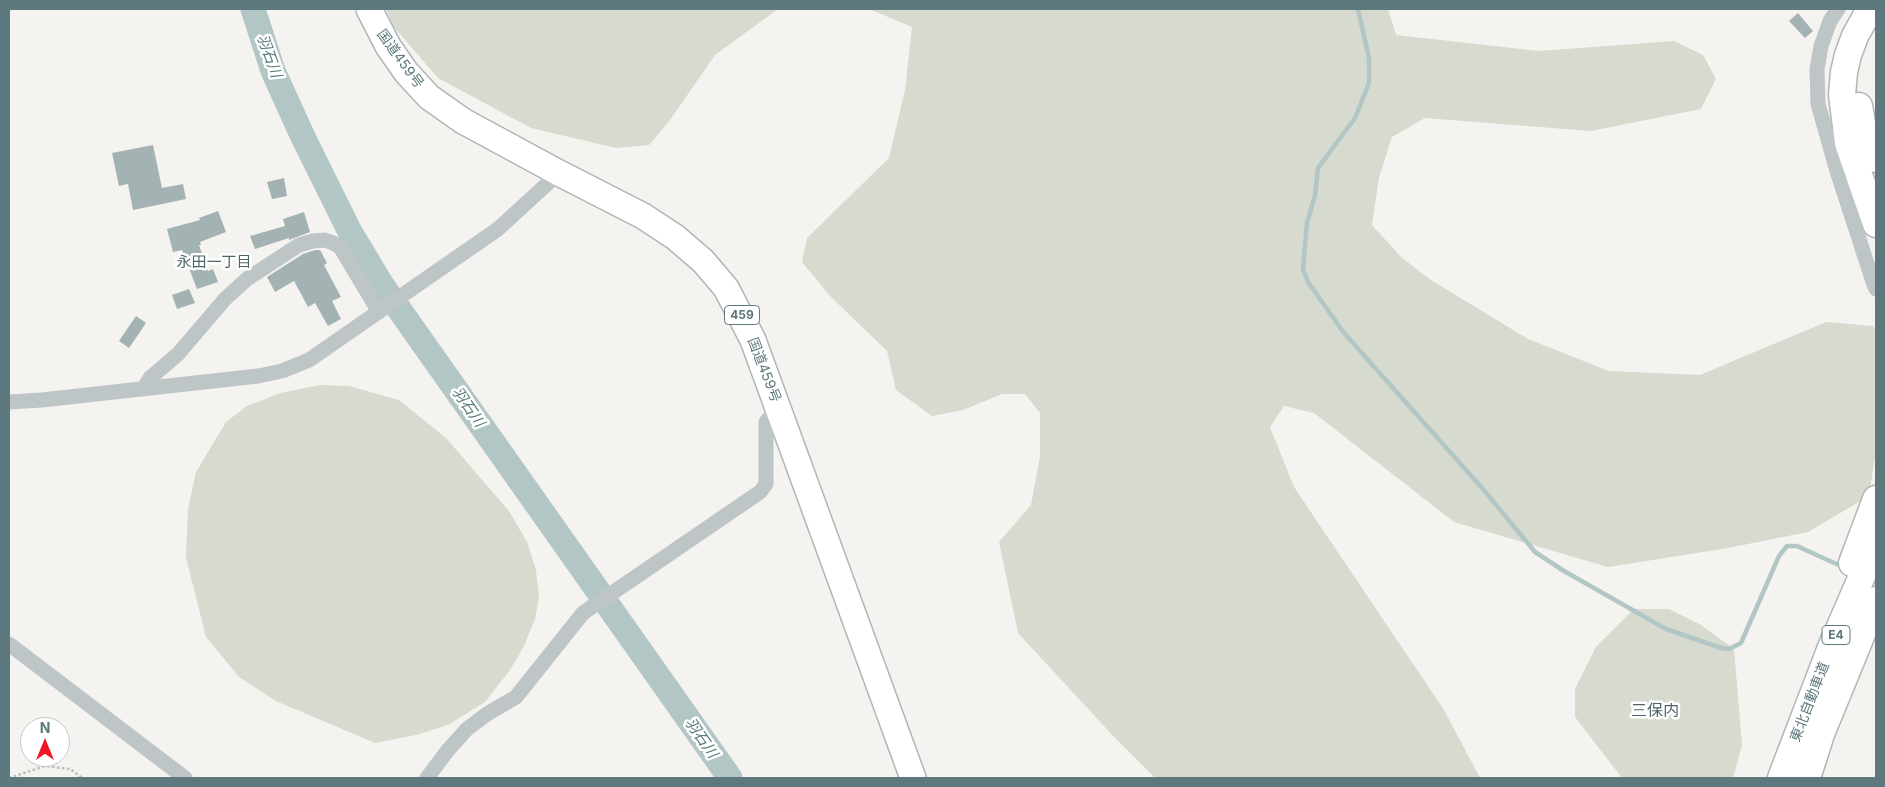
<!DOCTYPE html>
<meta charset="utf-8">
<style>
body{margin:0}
#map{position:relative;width:1885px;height:787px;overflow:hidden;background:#f5f3f0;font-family:Inter,sans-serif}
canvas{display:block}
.frame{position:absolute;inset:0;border:10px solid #5d797d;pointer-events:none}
.north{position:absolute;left:20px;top:717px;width:50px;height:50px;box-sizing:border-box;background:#fff;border:1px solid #bec9cb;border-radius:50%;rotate:0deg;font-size:14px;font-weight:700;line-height:20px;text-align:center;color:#5d797d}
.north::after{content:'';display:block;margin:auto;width:18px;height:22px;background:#ef1625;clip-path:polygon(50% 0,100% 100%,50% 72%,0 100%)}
</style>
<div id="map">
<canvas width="1885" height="787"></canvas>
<div class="frame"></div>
<div class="north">N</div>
</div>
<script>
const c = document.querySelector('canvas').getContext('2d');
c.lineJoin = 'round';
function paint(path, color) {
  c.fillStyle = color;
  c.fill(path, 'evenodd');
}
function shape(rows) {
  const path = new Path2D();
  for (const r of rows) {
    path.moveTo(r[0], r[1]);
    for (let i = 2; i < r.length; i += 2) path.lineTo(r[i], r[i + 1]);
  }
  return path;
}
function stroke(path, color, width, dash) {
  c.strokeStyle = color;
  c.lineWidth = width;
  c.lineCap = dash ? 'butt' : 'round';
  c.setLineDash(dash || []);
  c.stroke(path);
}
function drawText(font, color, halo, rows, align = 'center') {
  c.font = font + ' Inter,"Noto Sans JP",sans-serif';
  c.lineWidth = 5;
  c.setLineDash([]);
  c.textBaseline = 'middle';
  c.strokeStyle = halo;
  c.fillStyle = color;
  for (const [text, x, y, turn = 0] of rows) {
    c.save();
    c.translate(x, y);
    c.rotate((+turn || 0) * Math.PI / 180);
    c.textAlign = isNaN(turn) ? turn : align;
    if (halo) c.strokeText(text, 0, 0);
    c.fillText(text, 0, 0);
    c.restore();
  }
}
paint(shape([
 [386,9,778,9,715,55,670,120,649,145,616,148,531,128,438,78,393,26],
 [869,9,1388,9,1396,35,1539,51,1674,41,1703,55,1716,79,1701,109,1591,131,1425,118,1392,137,1379,177,1372,225,1401,257,1431,280,1528,339,1609,371,1700,375,1826,322,1873,326,1876,331,1876,449,1869,496,1808,532,1728,548,1608,567,1454,522,1314,413,1284,406,1270,427,1294,487,1444,710,1480,778,1155,778,1116,739,1018,633,999,542,1031,505,1040,457,1040,413,1025,394,1002,394,963,410,932,416,896,390,887,351,831,297,802,262,807,238,889,158,905,90,912,27],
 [320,385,349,386,399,400,446,438,509,511,527,542,536,570,539,597,535,619,524,646,510,670,485,702,448,725,416,735,375,743,276,701,239,677,206,637,186,558,188,509,196,472,226,422,247,406,280,393],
 [1634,609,1669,609,1701,625,1734,649,1742,745,1733,778,1622,778,1575,717,1575,689,1596,647]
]), '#d6dacf');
stroke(shape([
 [1358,9,1369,58,1369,83,1355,118,1318,168,1315,195,1307,223,1303,269,1308,282,1344,333,1483,489,1535,552,1564,571,1666,629,1721,648,1729,649,1741,643,1779,556,1787,546,1797,546,1843,567]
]), '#b2c6c5', 4.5);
stroke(shape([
 [253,9,273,71,303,137,350,232,382,285,730,778]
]), '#b2c6c5', 25);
paint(shape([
 [1798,13,1813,31,1805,38,1789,21],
 [153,145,162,188,183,184,186,199,133,210,128,184,119,186,112,153],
 [284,178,287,196,272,199,267,182],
 [218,211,226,232,200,242,201,245,199,245,208,271,213,269,218,282,197,289,182,250,173,252,167,229,200,220,199,218],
 [304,212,310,232,289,240,289,238,255,249,250,236,285,226,283,219],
 [315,250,320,250,327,263,324,265,341,297,332,301,341,319,328,326,315,303,308,307,294,281,275,292,267,277,303,254],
 [189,289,195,303,177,309,172,295],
 [136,316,146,323,129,348,119,341]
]), '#a3b2b3');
const trunk = shape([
 [369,9,388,46,406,72,429,97,463,121,559,173,643,216,675,237,703,261,726,288,753,340,913,778]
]);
const motorway = shape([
 [1870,9,1855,36,1848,55,1844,72,1842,95,1848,143,1876,224],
 [1859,106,1864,135,1876,159],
 [1852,563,1876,499],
 [1781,778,1832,645,1876,544],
 [1807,778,1821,734,1876,600]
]);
stroke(trunk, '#afb6b7', 28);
stroke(motorway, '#afb6b7', 29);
stroke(shape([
 [9,778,45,766,70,769,82,778]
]), '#b8bdbe', 2.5, [2.5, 2.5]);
stroke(shape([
 [1838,9,1830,21,1821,46,1817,69,1818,104,1837,171,1874,285,1876,289],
 [143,389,150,378,178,354,225,299,247,279,299,245,313,241,325,240,333,243,340,247,379,312],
 [9,402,42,400,258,376,282,371,309,360,498,229,559,173],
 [9,644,185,778],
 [427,778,448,750,467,729,487,714,516,697,583,613,760,492,766,484,766,422,771,416,779,411]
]), '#bec5c7', 15);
stroke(trunk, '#fff', 25);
stroke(motorway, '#fff', 26);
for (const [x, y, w] of [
 [742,315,35],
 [1836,635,28]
]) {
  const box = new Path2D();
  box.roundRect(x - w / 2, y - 9.5, w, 19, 4);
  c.fillStyle = '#fff';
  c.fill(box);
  stroke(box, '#5d797d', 1);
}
drawText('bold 12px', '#5d797d', null, [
 ["459",742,315],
 ["E4",1836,635]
]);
drawText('14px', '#5d797d', '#fff', [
 ["国道459号",400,59,54],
 ["国道459号",764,370,69],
 ["東北自動車道",1810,702,-69]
]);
drawText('italic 15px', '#587a78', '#fff', [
 ["羽石川",269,56,70],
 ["羽石川",468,407,55],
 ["羽石川",701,738,55]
]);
drawText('15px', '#506468', '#fff', [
 ["永田一丁目",214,262]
]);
drawText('16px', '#506468', '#fff', [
 ["三保内",1655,711]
]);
</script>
